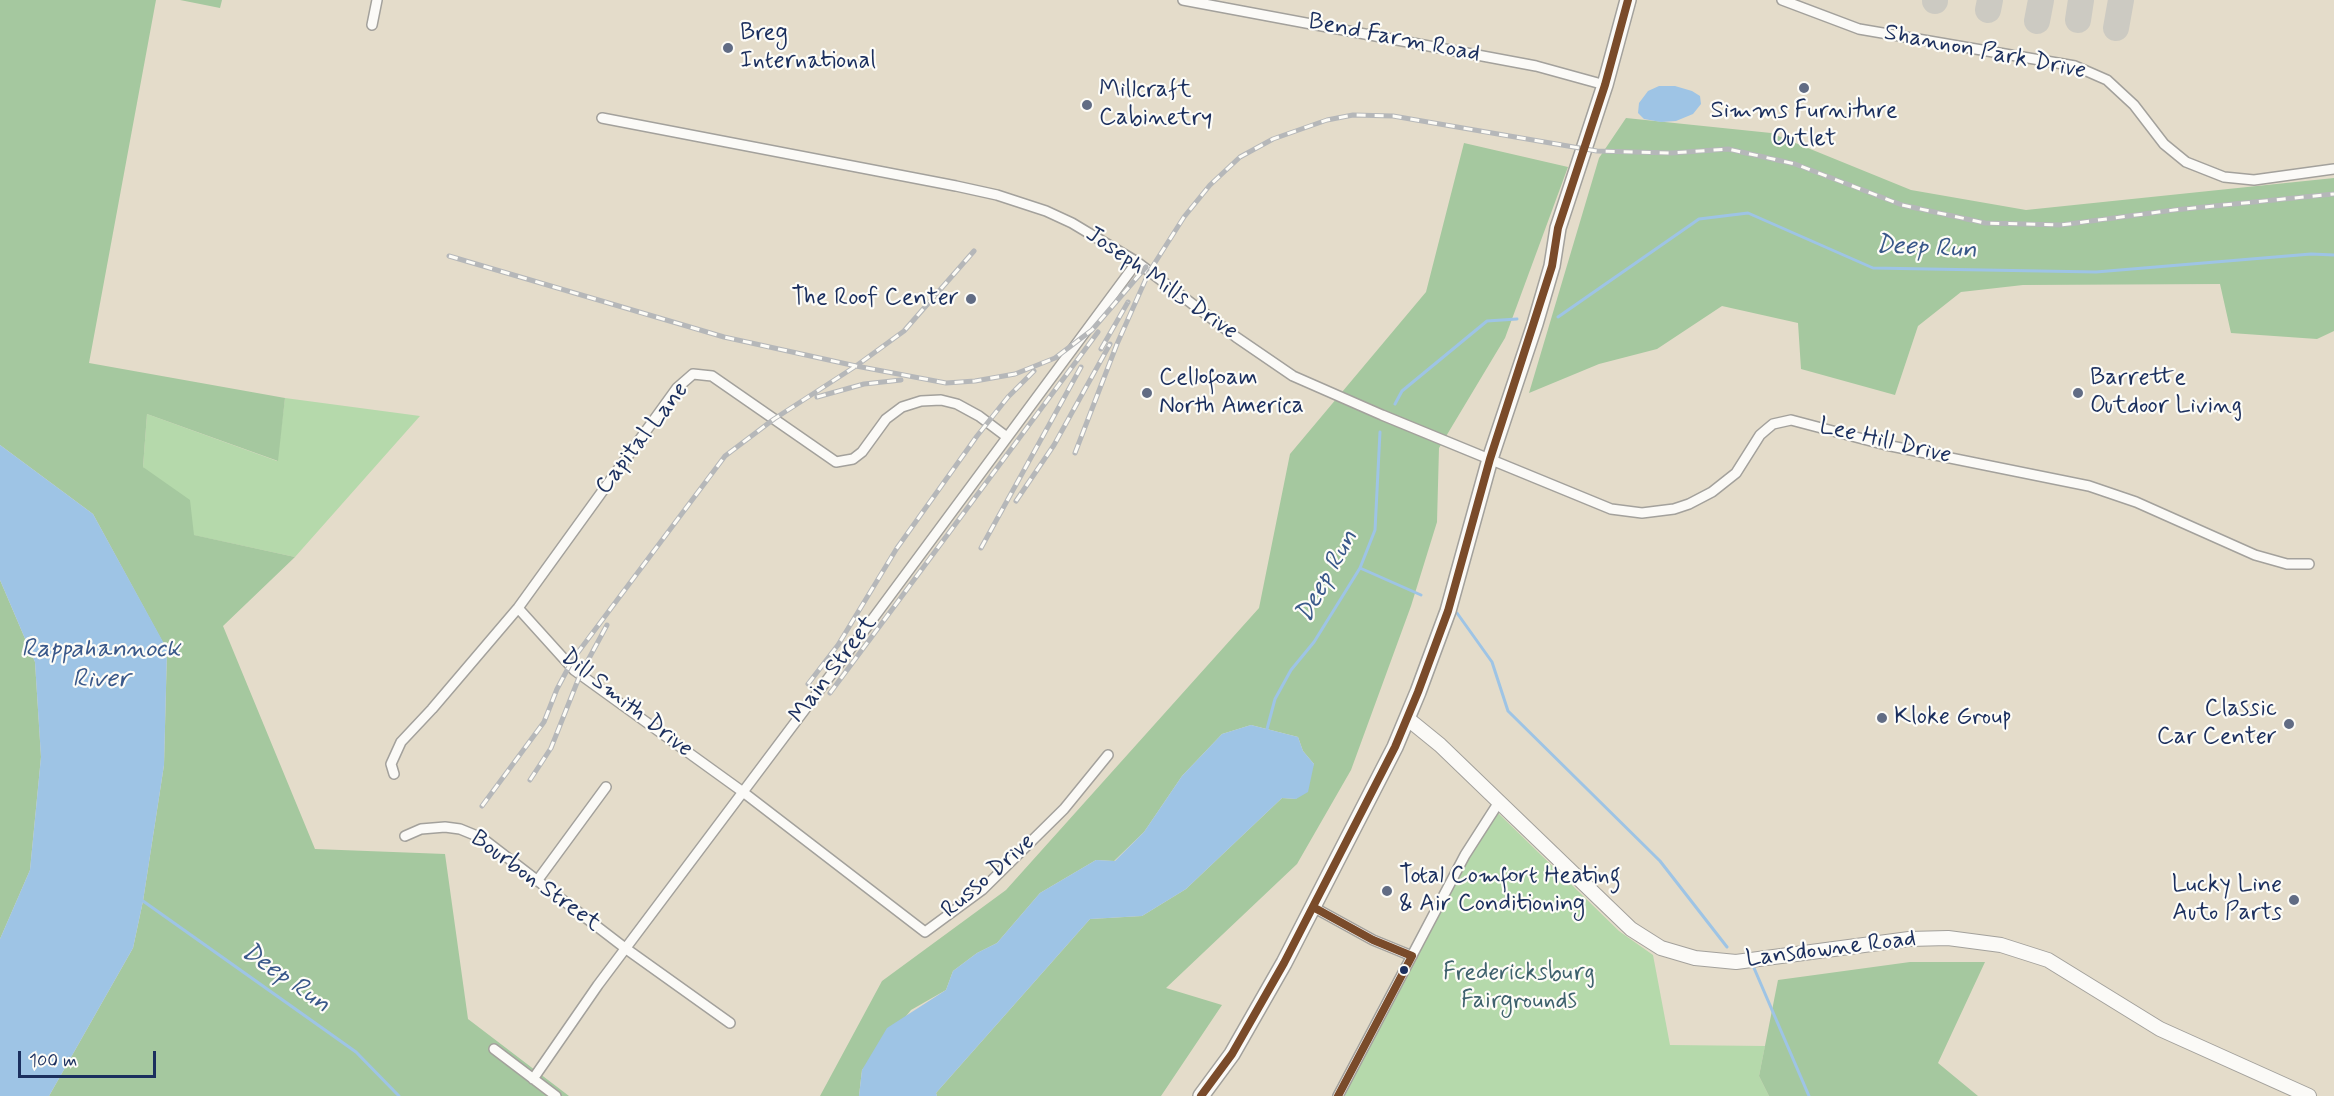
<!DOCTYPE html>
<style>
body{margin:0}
#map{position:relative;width:2334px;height:1096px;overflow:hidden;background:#e4dcca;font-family:Mynerve,sans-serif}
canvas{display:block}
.scale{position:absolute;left:18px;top:1051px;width:138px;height:27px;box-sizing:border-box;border:3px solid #1b2f5e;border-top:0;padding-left:8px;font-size:18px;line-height:21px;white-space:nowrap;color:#1b2f5e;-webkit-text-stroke:4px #fdfcf7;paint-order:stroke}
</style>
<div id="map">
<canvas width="2334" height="1096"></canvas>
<div class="scale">100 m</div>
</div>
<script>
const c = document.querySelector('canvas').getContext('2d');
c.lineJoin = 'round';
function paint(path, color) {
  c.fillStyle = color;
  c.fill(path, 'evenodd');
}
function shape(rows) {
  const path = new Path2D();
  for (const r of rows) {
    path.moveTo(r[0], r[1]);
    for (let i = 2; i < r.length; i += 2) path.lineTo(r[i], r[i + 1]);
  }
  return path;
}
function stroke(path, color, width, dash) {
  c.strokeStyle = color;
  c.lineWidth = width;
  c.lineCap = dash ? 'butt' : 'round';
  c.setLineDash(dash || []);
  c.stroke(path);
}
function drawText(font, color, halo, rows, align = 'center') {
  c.font = font + ' Mynerve,sans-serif';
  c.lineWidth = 4.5;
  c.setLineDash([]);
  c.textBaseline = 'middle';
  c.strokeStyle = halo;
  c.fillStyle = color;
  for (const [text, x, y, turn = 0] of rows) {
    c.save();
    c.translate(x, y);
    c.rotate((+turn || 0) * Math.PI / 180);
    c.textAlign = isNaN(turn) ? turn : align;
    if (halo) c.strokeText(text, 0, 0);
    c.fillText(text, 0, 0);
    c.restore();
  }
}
paint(shape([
 [285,398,420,416,295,557,193,535,143,467,147,414,277,461],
 [1498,813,1619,931,1653,955,1670,1045,1765,1046,1759,1076,1769,1096,1338,1096,1476,834]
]), '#b5d9ab');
paint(shape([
 [0,0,156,0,89,363,285,398,278,461,147,414,143,467,190,500,194,535,295,557,223,626,315,849,445,854,468,1019,569,1096,49,1096,133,948,143,901,164,765,167,650,93,514,0,445],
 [180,0,222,0,220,8],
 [1626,118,1771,133,1911,190,2026,210,2334,178,2334,331,2317,339,2231,333,2220,284,2023,285,1961,292,1918,326,1895,395,1801,369,1798,323,1722,306,1657,349,1599,364,1529,393,1599,158],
 [1464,143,1568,167,1505,338,1439,448,1437,522,1411,606,1351,770,1297,864,1166,988,1222,1005,1161,1096,937,1096,936,1093,1090,919,1142,916,1186,889,1282,798,1296,799,1314,764,1303,751,1298,737,1251,725,1222,734,1182,776,1144,832,1114,861,1096,860,1040,893,997,943,977,953,953,971,946,990,911,1010,862,1070,859,1096,820,1096,882,981,1006,890,1259,608,1290,454,1426,292],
 [0,580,35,662,41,757,30,870,0,939],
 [1910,962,1985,962,1938,1063,1978,1096,1769,1096,1759,1076,1778,980]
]), '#a5c89f');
paint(shape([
 [1659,86,1675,86,1692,91,1700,96,1701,104,1693,114,1676,121,1661,122,1644,119,1638,113,1639,103,1648,91],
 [0,445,93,514,167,649,164,765,143,901,133,948,49,1096,0,1096,0,939,30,870,41,757,35,662,0,580],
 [1251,725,1298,737,1303,751,1314,764,1308,792,1296,799,1282,798,1186,889,1142,916,1090,919,936,1093,937,1096,859,1096,862,1070,887,1028,946,990,953,971,977,953,997,943,1040,893,1096,860,1115,861,1144,832,1182,776,1222,734]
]), '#9ec4e5');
stroke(shape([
 [1558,317,1699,219,1748,213,1873,268,2096,272,2311,254,2334,255],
 [1395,404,1402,391,1487,321,1517,319],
 [1360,568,1421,595],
 [1457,613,1492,662,1508,711,1660,861,1727,947],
 [1267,729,1275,699,1291,670,1314,642,1360,568,1375,530,1380,432],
 [143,901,356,1052,399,1096],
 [1754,968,1809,1096]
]), '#9ec4e5', 3);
stroke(shape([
 [1935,1,1935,0],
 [1988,10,1990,0],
 [2078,20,2081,0],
 [2037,21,2041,0],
 [2116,28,2121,0]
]), '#cccac2', 26);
const street = shape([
 [1183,0,1536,66,1605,85],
 [1782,0,1859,29,2075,66,2107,80,2134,105,2164,144,2186,162,2224,177,2254,180,2334,169],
 [372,25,377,0],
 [602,118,956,186,997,195,1046,211,1072,223,1137,262,1236,337,1293,376,1382,415,1611,509,1642,513,1674,509,1689,504,1712,492,1736,473,1760,435,1767,429,1773,424,1791,420,1886,445,2089,486,2136,502,2255,555,2287,564,2309,564],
 [518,608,574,670,743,792,925,932,982,890,1064,809,1108,755],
 [394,774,391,764,401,742,432,709,518,608,677,388,693,374,712,376,836,462,853,459,862,452,886,419,902,407,921,401,941,400,957,404,979,416,1007,437],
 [405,836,421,829,445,827,460,829,482,838,625,948,730,1023],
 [537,881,606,787],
 [1313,907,1373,940,1412,956],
 [494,1049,556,1096],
 [533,1079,598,985,866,628,1137,262],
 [1338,1096,1465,855,1499,802]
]);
const secondary = shape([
 [1408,719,1440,745,1631,929,1661,948,1695,958,1736,962,1909,939,1948,938,2001,945,2048,960,2160,1029,2309,1096]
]);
const primary = shape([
 [1201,1096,1232,1054,1284,963,1395,747,1418,692,1448,611,1490,459,1535,324,1552,266,1558,228,1605,85,1628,0]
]);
stroke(street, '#a3a19c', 12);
stroke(secondary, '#a3a19c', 16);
stroke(primary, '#a3a19c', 18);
stroke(street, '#fbfaf7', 9);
stroke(secondary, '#fbfaf7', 14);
stroke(primary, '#fbfaf7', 15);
const rail = shape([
 [449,256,724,337,856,366,946,383,975,381,1015,374,1055,358,1092,330,1146,267],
 [1101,349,1128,302],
 [817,397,864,384,901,380],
 [1075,453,1117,344,1149,272,1184,217,1210,185,1240,157,1273,139,1327,120,1353,115,1393,116,1597,151,1672,153,1728,149,1795,164,1902,205,1985,223,2061,225,2174,210,2334,194],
 [1016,501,1054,445,1110,344],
 [981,548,1081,367],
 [808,684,838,645,897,548,977,436,1008,397,1034,371],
 [830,693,1098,332],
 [530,780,551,748,580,675,607,625],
 [482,806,544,722,557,689,573,659,725,456,774,419,856,366,904,331,974,251]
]);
stroke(rail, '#b5b7b9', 5);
stroke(rail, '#fdfcf7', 3, [9]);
stroke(shape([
 [1313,907,1373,940,1412,956,1338,1096],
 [1201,1096,1232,1054,1284,963,1395,747,1418,692,1448,611,1490,459,1552,266,1558,228,1605,85,1628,0]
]), '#7a4b2a', 8);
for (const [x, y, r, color] of [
 [728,48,6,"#616c84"],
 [1804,88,6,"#616c84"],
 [1087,105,6,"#616c84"],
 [971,299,6,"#616c84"],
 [1147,393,6,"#616c84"],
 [2078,393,6,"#616c84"],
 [1882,718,6,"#616c84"],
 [2289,724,6,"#616c84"],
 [1387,891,6,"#616c84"],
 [2294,900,6,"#616c84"],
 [1404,970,5,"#1b2f5e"]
]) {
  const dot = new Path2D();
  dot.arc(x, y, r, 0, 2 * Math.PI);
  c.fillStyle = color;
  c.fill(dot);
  stroke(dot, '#fdfcf7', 2);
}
drawText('24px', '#1b2f5e', '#fdfcf7', [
 ["Breg",740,34],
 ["International",740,62],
 ["Millcraft",1099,91],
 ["Cabinetry",1099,119],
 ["Simms Furniture",1804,112,"center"],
 ["Outlet",1804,140,"center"],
 ["The Roof Center",959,299,"right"],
 ["Cellofoam",1159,379],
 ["North America",1159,407],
 ["Barrette",2090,379],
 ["Outdoor Living",2090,407],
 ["Classic",2277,710,"right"],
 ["Car Center",2277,738,"right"],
 ["Kloke Group",1894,718],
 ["Total Comfort Heating",1399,877],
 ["& Air Conditioning",1399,905],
 ["Lucky Line",2282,886,"right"],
 ["Auto Parts",2282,914,"right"]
], 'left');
drawText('24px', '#1b2f5e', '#fdfcf7', [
 ["Bend Farm Road",1394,39,11],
 ["Shannon Park Drive",1985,53,11],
 ["Joseph Mills Drive",1161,284,35],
 ["Capital Lane",643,439,-52],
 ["Lee Hill Drive",1885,442,13],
 ["Main Street",834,670,-53],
 ["Dill Smith Drive",626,704,38],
 ["Russo Drive",989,877,-41],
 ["Bourbon Street",535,882,36],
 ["Lansdowne Road",1831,950,-7]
]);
drawText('24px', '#3e616d', '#fdfcf7', [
 ["Fredericksburg",1519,974],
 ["Fairgrounds",1519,1002]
]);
drawText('italic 26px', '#39588a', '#fdfcf7', [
 ["Deep Run",1926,249,3],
 ["Deep Run",1328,577,-61],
 ["Rappahannock",101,651],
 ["River",101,681],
 ["Deep Run",285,979,35]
]);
</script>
